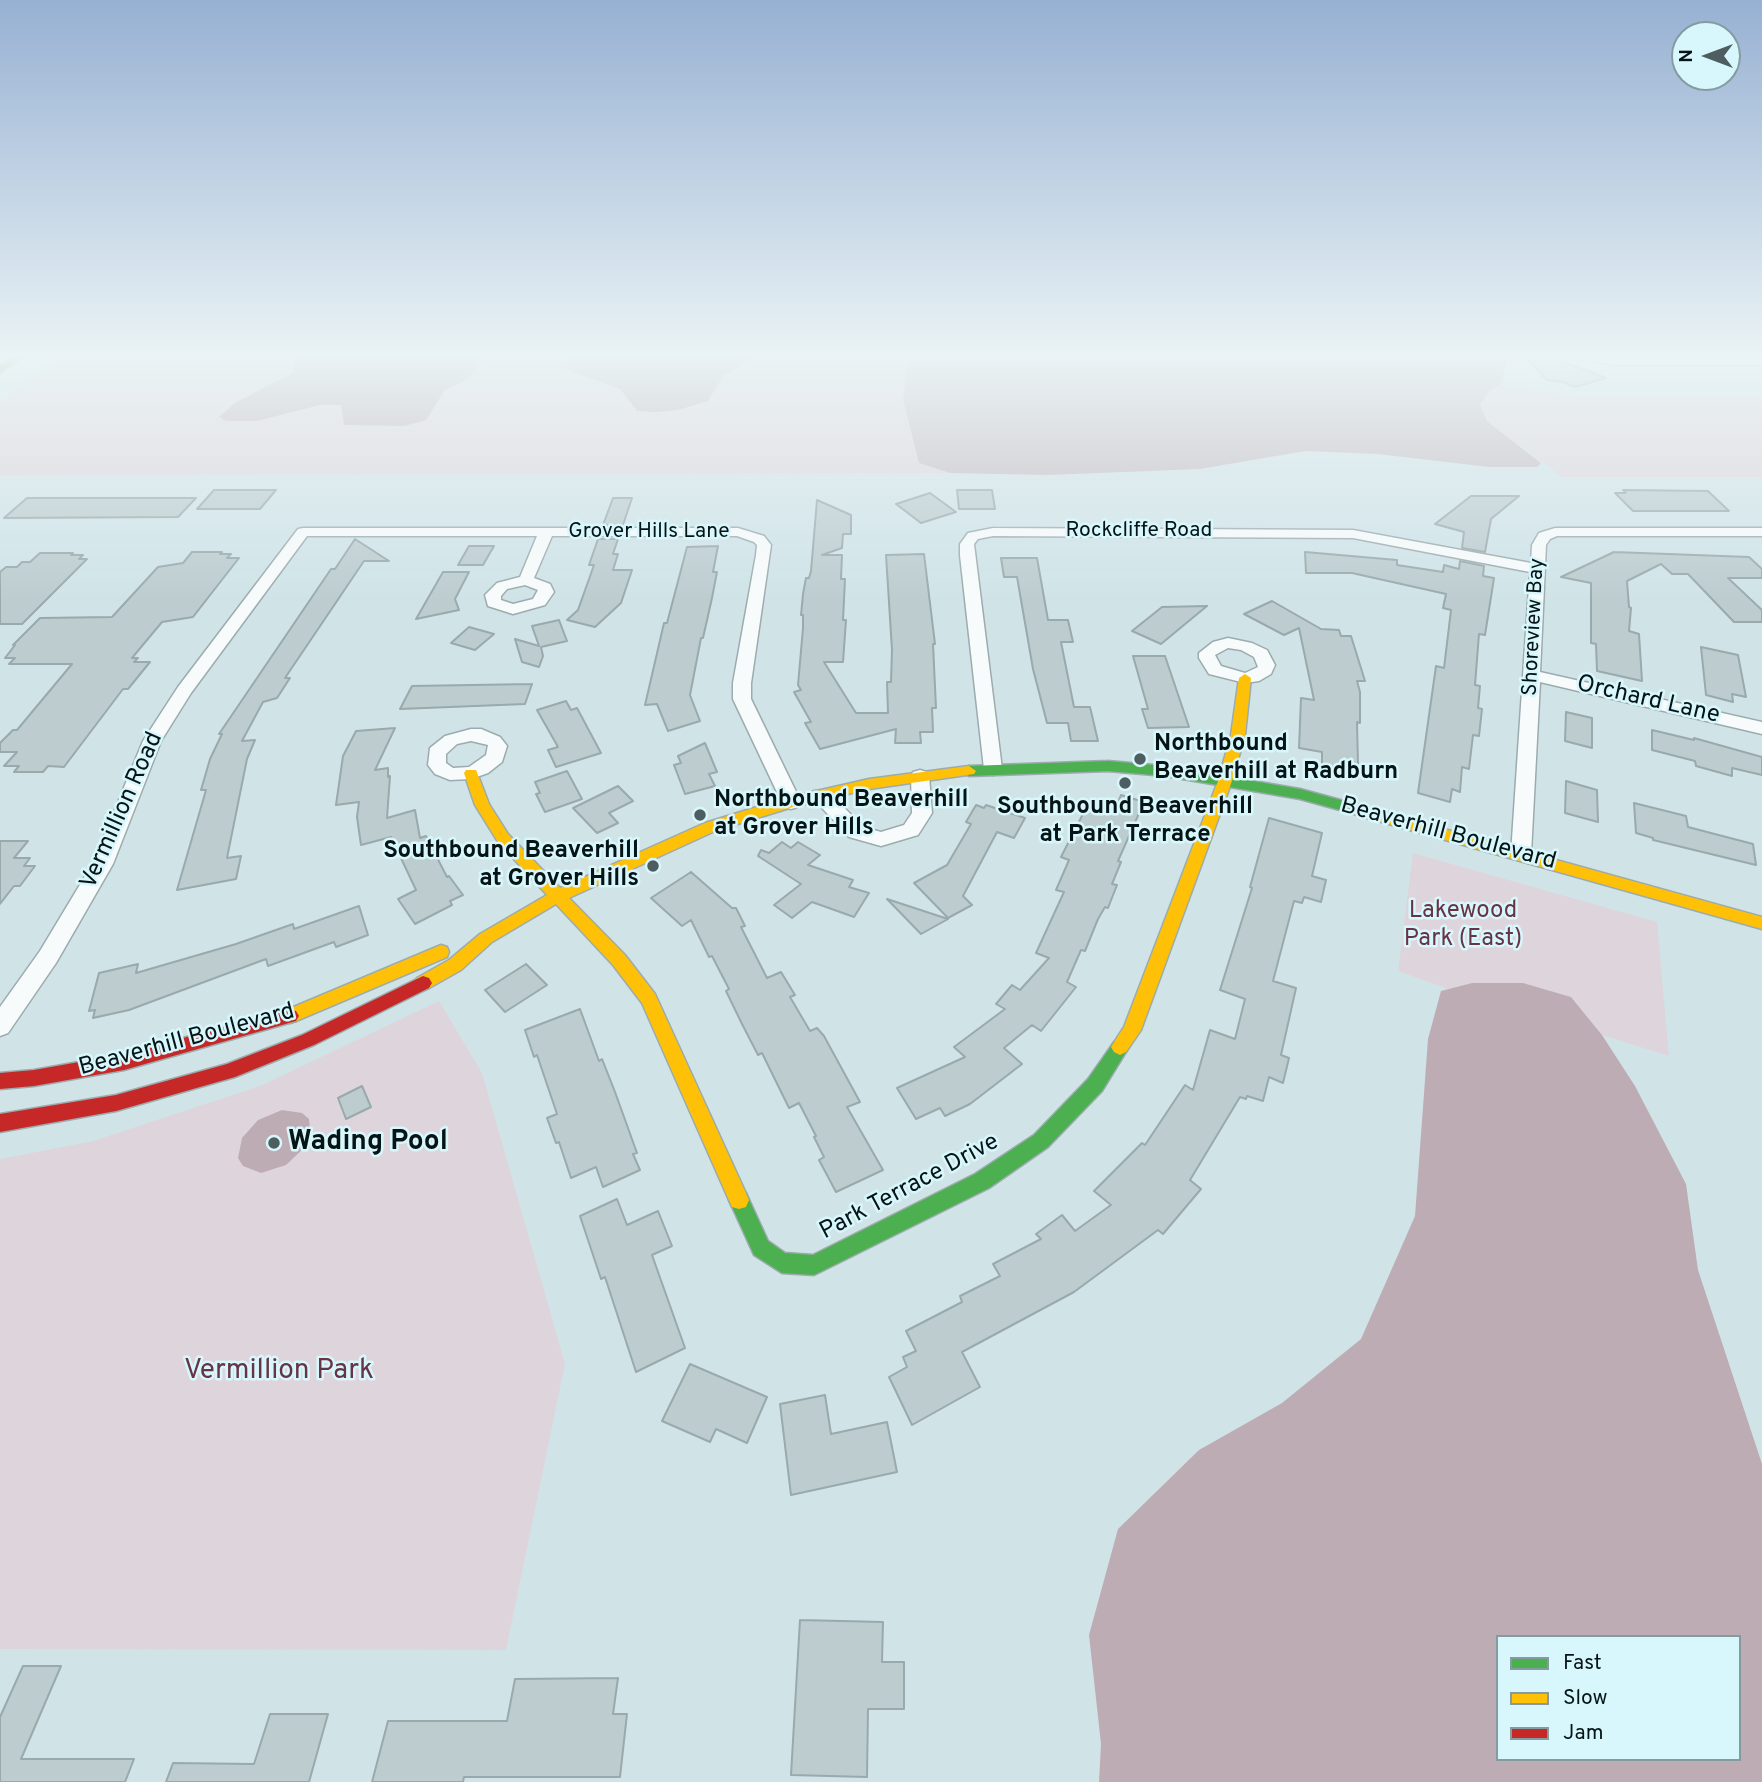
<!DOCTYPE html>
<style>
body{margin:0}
#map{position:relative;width:1762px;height:1782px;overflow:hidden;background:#d0e4e8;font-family:Overpass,sans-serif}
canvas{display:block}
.legend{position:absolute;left:1496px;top:1635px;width:245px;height:126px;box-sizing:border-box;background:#d8f7fc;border:2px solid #849ca0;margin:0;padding:9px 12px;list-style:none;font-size:21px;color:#061416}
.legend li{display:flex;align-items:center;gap:14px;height:35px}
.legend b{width:35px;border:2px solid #849ca0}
.north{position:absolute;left:1671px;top:21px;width:70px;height:70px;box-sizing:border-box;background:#d8f7fc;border:2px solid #849ca0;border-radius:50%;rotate:270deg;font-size:19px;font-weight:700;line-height:28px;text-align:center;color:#061416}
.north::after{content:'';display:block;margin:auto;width:24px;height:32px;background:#4d5d60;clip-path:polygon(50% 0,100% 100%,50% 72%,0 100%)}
</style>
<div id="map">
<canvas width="1762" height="1782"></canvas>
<ul class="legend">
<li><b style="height:9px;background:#4caf50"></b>Fast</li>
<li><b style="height:9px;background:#ffc107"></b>Slow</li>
<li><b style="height:9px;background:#c62828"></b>Jam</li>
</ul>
<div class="north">N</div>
</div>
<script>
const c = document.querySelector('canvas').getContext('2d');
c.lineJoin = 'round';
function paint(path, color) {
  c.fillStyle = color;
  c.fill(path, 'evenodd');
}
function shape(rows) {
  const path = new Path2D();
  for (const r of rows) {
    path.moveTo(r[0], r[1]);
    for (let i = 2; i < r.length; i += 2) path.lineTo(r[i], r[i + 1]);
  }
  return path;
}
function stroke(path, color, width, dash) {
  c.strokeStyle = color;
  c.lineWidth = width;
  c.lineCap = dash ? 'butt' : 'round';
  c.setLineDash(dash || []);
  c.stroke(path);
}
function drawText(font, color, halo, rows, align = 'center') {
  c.font = font + ' Overpass,sans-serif';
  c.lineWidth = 5;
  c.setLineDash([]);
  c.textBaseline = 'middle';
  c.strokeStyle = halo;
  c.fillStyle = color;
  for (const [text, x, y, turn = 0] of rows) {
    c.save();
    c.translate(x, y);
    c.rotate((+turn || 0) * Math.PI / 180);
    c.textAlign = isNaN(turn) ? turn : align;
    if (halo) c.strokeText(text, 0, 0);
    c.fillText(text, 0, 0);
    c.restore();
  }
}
paint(shape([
 [65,353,908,353,903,400,919,463,950,473,0,475,0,402],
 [1501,384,1578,396,1762,396,1762,477,1562,477,1487,421,1480,405,1489,392],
 [1413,853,1657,922,1669,1056,1602,1035,1571,997,1523,983,1472,983,1448,989,1398,971],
 [439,1001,482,1073,565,1364,506,1650,0,1649,0,1159,93,1141,260,1086]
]), '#ded5dc');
paint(shape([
 [908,353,1509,353,1501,384,1489,392,1480,405,1487,421,1541,463,1537,467,1489,467,1378,454,1305,451,1200,469,1048,475,950,473,919,463,903,400]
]), '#c3b9c0');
paint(shape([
 [295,353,488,353,475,371,464,381,445,390,426,420,404,426,344,425,341,405,320,405,257,421,226,421,219,417,235,403,294,372],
 [564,353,764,353,723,376,708,401,678,410,657,412,637,411,620,389,560,367],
 [1472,983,1523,983,1571,997,1602,1035,1635,1086,1686,1184,1698,1270,1762,1464,1762,1782,1099,1782,1101,1744,1089,1635,1118,1529,1199,1450,1282,1403,1361,1339,1415,1216,1428,1039,1441,991],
 [1498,1637,1739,1637,1739,1759,1498,1759],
 [282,1110,302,1113,309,1119,311,1137,305,1147,286,1165,261,1173,243,1166,238,1158,242,1138,258,1120]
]), '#beacb4');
const building = shape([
 [1521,353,1556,353,1565,362,1606,378,1575,387,1563,382,1547,380,1521,353],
 [214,490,276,490,260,509,197,509,214,490],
 [957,490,992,490,995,509,959,509,957,490],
 [1623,490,1708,491,1729,511,1633,511,1615,493,1626,493,1623,490],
 [930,493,956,512,921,523,896,504,930,493],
 [1471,496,1519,496,1491,519,1485,552,1462,548,1464,532,1435,524,1471,496],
 [27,498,196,498,178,517,4,518,27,498],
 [613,498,632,498,623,525,603,525,613,498],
 [817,500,851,515,851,534,843,534,842,548,822,555,842,555,841,579,845,579,843,620,846,620,843,662,824,662,856,713,888,713,887,682,891,682,892,650,886,555,924,554,935,644,933,644,936,708,932,708,933,732,920,732,921,743,895,743,896,729,820,749,805,723,811,722,794,692,801,690,798,685,803,628,803,615,801,615,803,594,806,578,809,578,811,571,817,500],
 [355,539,389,561,364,561,285,678,290,678,277,698,263,702,242,741,255,740,247,759,227,858,241,856,236,879,177,890,206,790,201,790,210,759,222,734,219,734,331,569,335,569,355,539],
 [598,539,618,539,613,554,618,554,613,570,632,570,621,603,595,627,567,620,578,610,594,565,589,565,598,539],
 [469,546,494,546,483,565,458,565,469,546],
 [718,546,713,572,717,572,712,598,703,638,701,638,690,695,700,721,668,731,657,704,645,705,664,623,667,623,687,547,718,546],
 [192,552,222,552,220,554,231,554,227,558,239,558,193,617,162,622,132,658,138,658,134,662,150,662,128,689,123,689,64,767,48,766,43,772,14,772,19,766,4,766,17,752,0,752,0,743,13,730,17,730,72,664,9,664,15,658,5,658,15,645,13,645,40,618,112,617,158,567,183,563,192,552],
 [1305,552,1397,560,1397,565,1443,572,1444,565,1459,569,1460,561,1484,566,1483,576,1494,578,1485,635,1479,634,1475,685,1480,686,1478,708,1482,709,1479,736,1473,735,1469,769,1462,767,1460,792,1452,789,1450,802,1418,793,1436,666,1444,668,1451,610,1443,608,1446,594,1352,573,1306,573,1305,552],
 [1614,552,1749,557,1762,569,1762,578,1728,578,1762,610,1762,622,1734,622,1688,574,1672,574,1661,564,1627,581,1629,607,1631,608,1629,631,1639,634,1642,681,1597,671,1596,644,1591,643,1591,583,1561,577,1614,552],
 [40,553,73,553,71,555,83,555,79,559,87,559,22,624,0,624,0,572,6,567,17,567,22,562,30,562,40,553],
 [1001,558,1037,558,1048,620,1068,620,1073,642,1061,642,1074,707,1090,707,1098,741,1071,741,1068,723,1047,723,1033,669,1017,577,1004,577,1001,558],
 [443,572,469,572,455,599,459,610,416,619,443,572],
 [1272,601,1321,629,1339,630,1341,636,1351,636,1365,681,1357,681,1360,692,1360,723,1357,722,1358,764,1349,763,1349,770,1322,765,1322,752,1299,748,1301,698,1314,700,1299,628,1284,635,1244,614,1272,601],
 [1207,606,1161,644,1132,631,1162,607,1207,606],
 [559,620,567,641,541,647,543,656,539,667,522,662,515,639,539,646,532,626,559,620],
 [469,627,494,634,475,650,451,643,469,627],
 [1701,647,1738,655,1746,697,1732,694,1733,702,1706,695,1701,647],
 [1133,656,1165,656,1189,727,1148,728,1142,709,1148,709,1133,656],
 [532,684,525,704,400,709,412,686,532,684],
 [566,701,571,710,577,708,601,753,556,767,548,750,558,747,537,710,566,701],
 [1566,712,1592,718,1592,748,1565,741,1566,712],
 [395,728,375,770,388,768,388,777,390,776,387,818,415,810,420,838,426,836,447,877,449,876,463,895,450,901,452,905,415,924,398,899,416,890,391,837,361,845,357,817,359,802,336,805,343,756,356,731,395,728],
 [1652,730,1694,740,1694,738,1762,757,1762,775,1732,768,1732,776,1696,766,1695,761,1652,750,1652,730],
 [705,743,717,772,709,774,715,786,685,794,674,765,681,763,678,756,705,743],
 [567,771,582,799,545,812,536,794,540,793,535,782,567,771],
 [1566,781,1597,790,1598,822,1565,813,1566,781],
 [618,786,633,801,609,813,618,823,597,833,573,808,618,786],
 [1121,795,1144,802,1118,861,1121,862,1112,884,1117,885,1108,908,1105,907,1098,919,1085,951,1081,950,1067,982,1076,987,1041,1031,1032,1025,1004,1048,1022,1064,970,1104,945,1116,940,1108,916,1119,897,1088,965,1057,954,1047,1005,1009,996,1004,1012,985,1020,990,1049,958,1036,953,1064,892,1056,890,1069,860,1061,857,1089,802,1115,810,1121,795],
 [1634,803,1686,816,1688,827,1753,844,1756,865,1653,840,1653,838,1636,833,1634,803],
 [976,805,984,808,986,805,1025,818,1014,838,997,832,963,896,972,905,948,918,914,883,947,865,971,824,966,822,976,805],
 [1269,818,1322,833,1312,876,1326,880,1321,902,1304,897,1302,903,1294,901,1273,981,1296,988,1281,1055,1289,1058,1283,1083,1269,1077,1263,1101,1247,1096,1246,1099,1240,1097,1190,1180,1201,1189,1163,1234,1158,1230,1074,1292,962,1352,980,1387,912,1425,889,1377,907,1367,903,1357,916,1351,906,1331,962,1302,960,1296,1000,1276,993,1264,1041,1239,1036,1234,1062,1215,1075,1231,1111,1205,1094,1191,1142,1143,1145,1145,1185,1085,1193,1090,1210,1030,1235,1039,1245,999,1220,990,1252,888,1250,887,1269,818],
 [0,841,28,841,14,858,30,858,24,866,35,866,20,886,14,886,0,904,0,841],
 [782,842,791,848,798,842,820,855,808,865,853,880,849,887,869,893,854,917,812,902,792,918,774,905,801,884,758,856,761,850,769,853,782,842],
 [691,872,732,908,736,908,745,926,741,927,767,978,781,972,795,995,790,997,810,1031,817,1028,824,1036,860,1102,847,1107,883,1170,836,1192,819,1160,824,1157,814,1137,816,1136,799,1103,789,1108,762,1053,758,1055,742,1024,726,991,729,989,712,956,709,957,691,920,682,926,651,898,691,872],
 [887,899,948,919,921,934,887,899],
 [359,906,368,935,336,947,334,942,268,966,266,959,129,1010,93,1018,95,1010,89,1011,99,973,138,964,136,973,236,944,293,924,294,929,359,906],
 [526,964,547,985,505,1012,485,990,526,964],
 [580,1009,599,1061,602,1059,615,1092,637,1153,633,1154,640,1170,603,1187,596,1167,571,1178,559,1142,556,1143,547,1118,557,1114,537,1055,534,1057,525,1030,580,1009],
 [362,1086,371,1107,346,1119,338,1098,362,1086],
 [617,1199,627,1225,658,1211,672,1246,652,1255,685,1348,636,1372,605,1277,601,1279,580,1216,617,1199],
 [690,1364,767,1397,747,1443,716,1429,710,1442,662,1421,690,1364],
 [825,1395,831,1434,887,1422,897,1472,791,1495,780,1404,825,1395],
 [800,1620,883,1622,882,1662,904,1662,904,1709,868,1709,867,1777,791,1775,800,1620],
 [23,1666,61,1666,21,1759,134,1759,125,1782,0,1782,0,1717,23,1666],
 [618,1678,613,1714,627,1714,620,1777,464,1777,463,1782,372,1782,388,1721,507,1721,515,1679,618,1678],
 [270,1714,328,1714,309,1782,166,1782,173,1763,254,1764,270,1714]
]);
paint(building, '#bccccf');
stroke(building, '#99a9ac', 2);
const street = shape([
 [1586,353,1597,353,1613,359,1762,359,1762,365,1613,365,1593,361,1586,353],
 [303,528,738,528,764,536,771,545,751,683,751,699,801,802,798,807,791,809,784,807,733,699,733,683,756,555,757,545,754,542,737,536,552,536,534,578,550,584,554,592,545,605,513,614,488,606,485,595,497,583,520,577,537,536,307,536,191,693,161,741,113,864,56,963,8,1033,0,1036,0,1007,40,951,93,863,143,741,178,687,298,529,303,528],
 [525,585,538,590,533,599,513,604,501,600,501,596,507,589,525,585],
 [993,528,1353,530,1531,563,1532,545,1539,533,1555,528,1762,528,1762,536,1557,536,1550,539,1546,545,1540,672,1762,722,1762,734,1540,682,1531,854,1528,859,1521,861,1514,859,1511,854,1530,572,1353,538,993,536,978,539,974,544,1002,769,1000,773,993,775,986,773,984,769,960,555,960,544,968,533,993,528],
 [1228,638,1252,643,1267,650,1275,665,1271,674,1259,681,1245,683,1209,674,1199,658,1199,653,1213,642,1228,638],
 [1228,648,1241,650,1254,657,1258,667,1245,673,1221,666,1215,655,1228,648],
 [471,729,481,729,500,737,507,746,502,762,488,773,471,779,450,780,435,774,428,765,430,748,445,736,471,729],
 [471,741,488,745,486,755,469,767,453,768,446,763,446,754,457,744,471,741],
 [920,770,927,772,929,776,932,813,918,835,881,846,849,837,811,796,814,791,828,791,863,827,881,832,904,825,912,813,911,776,913,772,920,770]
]);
const fast = shape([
 [20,353,29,353,0,373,0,366,20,353],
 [1108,761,1165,766,1300,789,1370,808,1372,812,1365,817,1300,799,1165,776,1108,771,969,776,962,771,969,766,1108,761],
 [1120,1039,1126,1042,1129,1047,1102,1091,1048,1147,989,1188,814,1275,782,1273,754,1255,729,1200,732,1193,739,1191,746,1193,768,1241,785,1253,813,1255,975,1174,1034,1135,1088,1079,1114,1042,1120,1039]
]);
const slow = shape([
 [1245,674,1251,678,1245,735,1232,781,1141,1030,1126,1052,1120,1055,1114,1052,1111,1047,1124,1027,1218,781,1231,735,1239,678,1245,674],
 [969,766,976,771,974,774,869,789,793,807,715,831,569,898,625,955,655,994,749,1200,746,1207,739,1209,732,1207,642,1003,613,965,556,904,492,942,461,970,429,988,423,990,417,988,414,983,417,978,449,960,480,934,547,895,498,842,475,805,464,773,466,770,476,770,489,804,508,834,560,888,705,823,786,798,869,779,969,766],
 [1365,807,1762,917,1762,929,1360,816,1358,812,1365,807],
 [441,945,447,947,449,952,447,957,296,1021,290,1023,284,1021,281,1016,284,1011,441,945]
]);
const jam = shape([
 [423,976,429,978,432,983,429,988,314,1045,235,1077,116,1111,0,1132,0,1114,116,1095,227,1064,302,1035,423,976],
 [290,1009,296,1011,299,1016,296,1021,124,1070,34,1086,0,1089,0,1073,34,1070,124,1054,290,1009]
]);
stroke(street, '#9cabae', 3);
stroke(fast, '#9cabae', 3);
stroke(slow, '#9cabae', 3);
stroke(jam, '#9cabae', 3);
paint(street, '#f8fbfc');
paint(fast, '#4caf50');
paint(slow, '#ffc107');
paint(jam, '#c62828');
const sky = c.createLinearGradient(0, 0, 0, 602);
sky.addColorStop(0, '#97b1d3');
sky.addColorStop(0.59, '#eaf3f5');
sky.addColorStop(1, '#eaf3f500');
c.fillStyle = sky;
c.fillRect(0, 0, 1762, 602);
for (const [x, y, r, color] of [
 [1140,759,7,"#4d5d60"],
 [1125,783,7,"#4d5d60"],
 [700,815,7,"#4d5d60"],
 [653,866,7,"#4d5d60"],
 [274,1143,7,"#4d5d60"]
]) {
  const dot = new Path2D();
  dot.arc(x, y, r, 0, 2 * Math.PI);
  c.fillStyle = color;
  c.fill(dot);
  stroke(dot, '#d8f7fc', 2.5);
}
drawText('21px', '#061416', '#d8f7fc', [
 ["Rockcliffe Road",1139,532],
 ["Grover Hills Lane",649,533],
 ["Shoreview Bay",1535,627,-87]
]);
drawText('24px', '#061416', '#d8f7fc', [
 ["Orchard Lane",1648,701,13],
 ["Vermillion Road",123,811,-66],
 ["Beaverhill Boulevard",1448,835,15],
 ["Beaverhill Boulevard",187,1041,-15],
 ["Park Terrace Drive",910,1188,-28]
]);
drawText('bold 24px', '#061416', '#d8f7fc', [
 ["Northbound",1154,745],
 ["Beaverhill at Radburn",1154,773],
 ["Northbound Beaverhill",714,801],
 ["at Grover Hills",714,829],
 ["Southbound Beaverhill",1125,808,"center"],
 ["at Park Terrace",1125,836,"center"],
 ["Southbound Beaverhill",639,852,"right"],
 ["at Grover Hills",639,880,"right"]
], 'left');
drawText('24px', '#663445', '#d8f7fc', [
 ["Lakewood",1463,912],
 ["Park (East)",1463,940]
]);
drawText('bold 28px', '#061416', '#d8f7fc', [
 ["Wading Pool",288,1143]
], 'left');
drawText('28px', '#663445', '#d8f7fc', [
 ["Vermillion Park",279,1372]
]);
</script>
